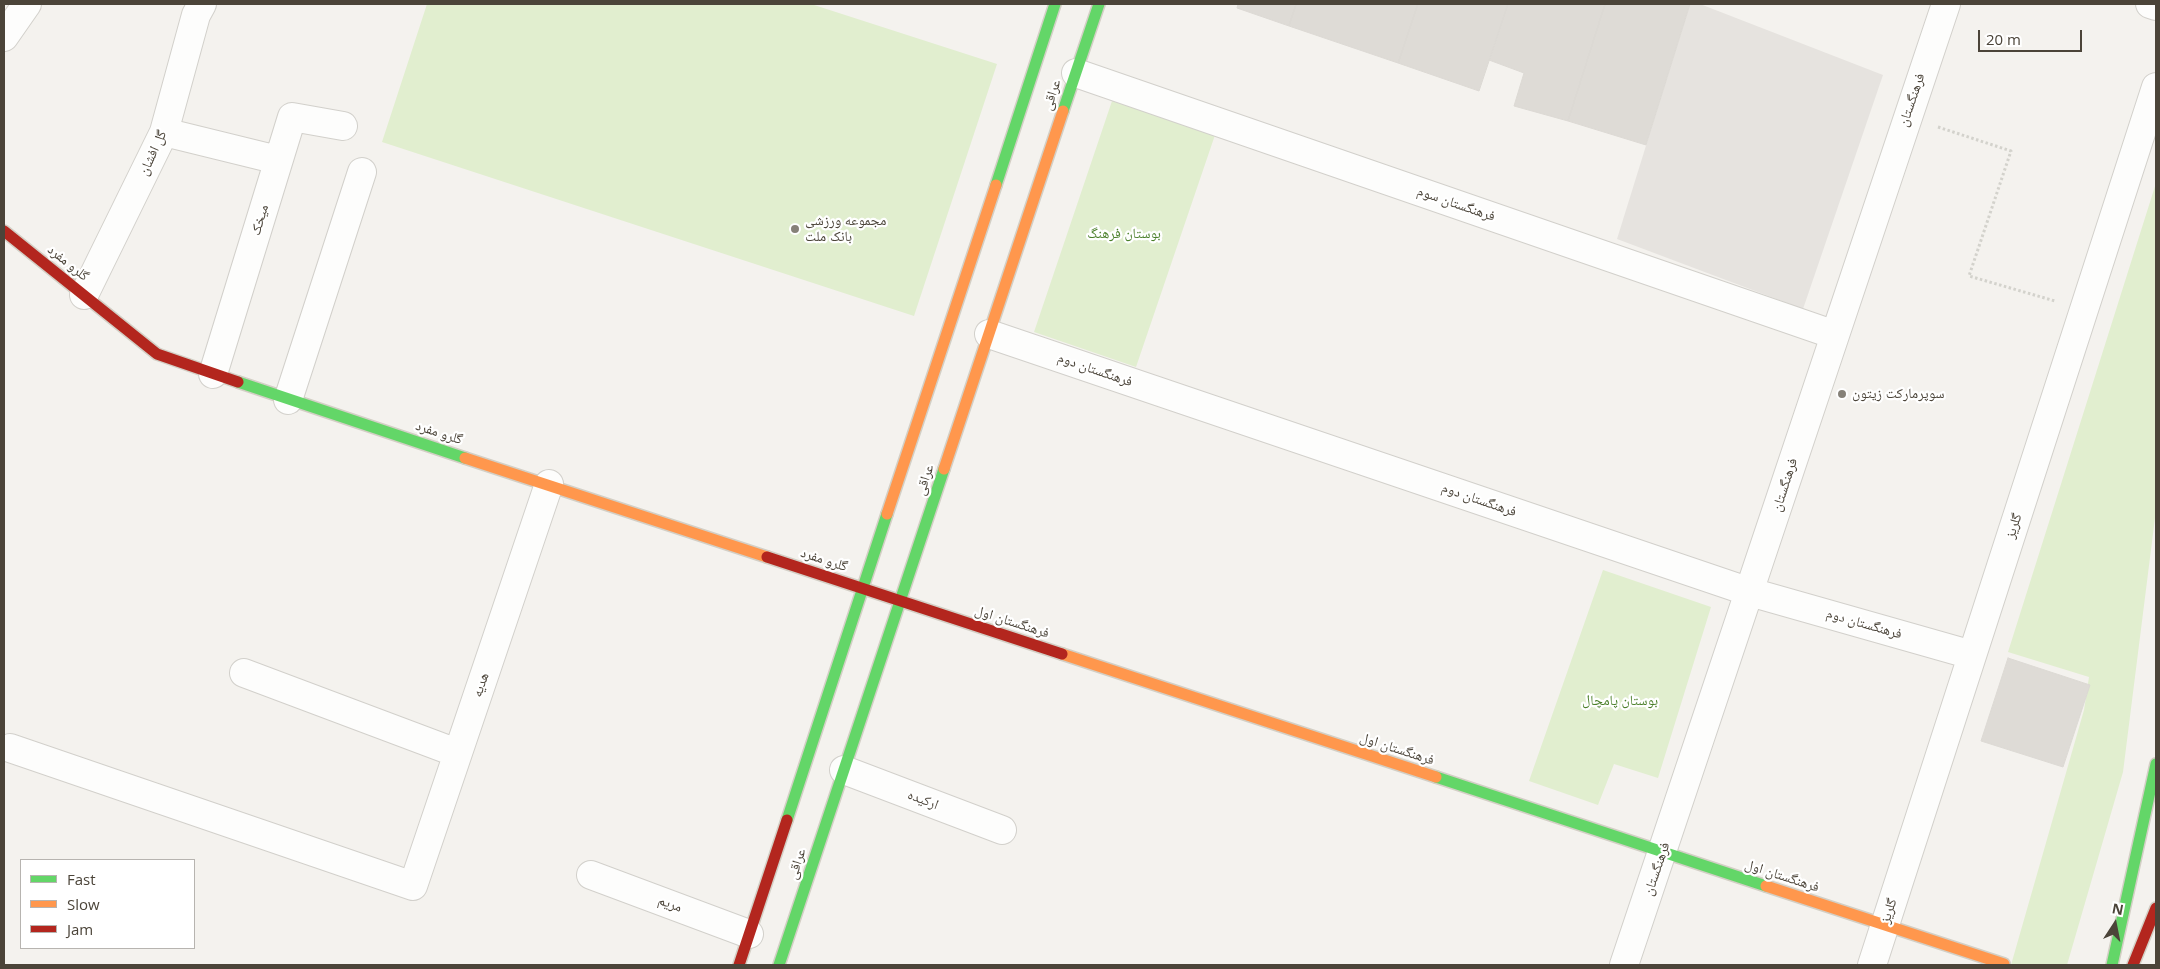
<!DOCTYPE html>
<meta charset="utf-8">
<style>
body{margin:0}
#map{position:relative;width:2160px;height:969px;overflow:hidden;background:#f4f2ee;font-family:"Open Sans",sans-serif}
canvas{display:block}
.frame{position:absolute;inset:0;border:5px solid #4b4439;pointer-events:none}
.legend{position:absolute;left:20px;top:859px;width:175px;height:90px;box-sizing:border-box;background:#fff;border:1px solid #b7b4b0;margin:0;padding:6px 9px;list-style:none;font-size:15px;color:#4b4439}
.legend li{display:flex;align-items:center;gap:10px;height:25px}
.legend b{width:25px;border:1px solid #b7b4b0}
.north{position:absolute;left:2090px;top:899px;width:50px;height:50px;-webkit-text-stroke:4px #fff;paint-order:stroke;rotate:11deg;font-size:14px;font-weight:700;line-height:20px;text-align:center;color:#4b4439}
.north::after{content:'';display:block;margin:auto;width:18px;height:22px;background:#4b4439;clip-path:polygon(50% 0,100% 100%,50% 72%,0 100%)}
.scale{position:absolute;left:1978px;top:30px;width:104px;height:22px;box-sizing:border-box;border:2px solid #4b4439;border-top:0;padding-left:6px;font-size:15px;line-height:18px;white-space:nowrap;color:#4b4439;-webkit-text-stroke:4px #fff;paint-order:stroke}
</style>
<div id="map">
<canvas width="2160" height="969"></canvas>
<div class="frame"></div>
<ul class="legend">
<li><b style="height:6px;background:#63d668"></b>Fast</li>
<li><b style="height:6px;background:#ff974d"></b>Slow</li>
<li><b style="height:6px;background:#b3261e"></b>Jam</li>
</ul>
<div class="north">N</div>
<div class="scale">20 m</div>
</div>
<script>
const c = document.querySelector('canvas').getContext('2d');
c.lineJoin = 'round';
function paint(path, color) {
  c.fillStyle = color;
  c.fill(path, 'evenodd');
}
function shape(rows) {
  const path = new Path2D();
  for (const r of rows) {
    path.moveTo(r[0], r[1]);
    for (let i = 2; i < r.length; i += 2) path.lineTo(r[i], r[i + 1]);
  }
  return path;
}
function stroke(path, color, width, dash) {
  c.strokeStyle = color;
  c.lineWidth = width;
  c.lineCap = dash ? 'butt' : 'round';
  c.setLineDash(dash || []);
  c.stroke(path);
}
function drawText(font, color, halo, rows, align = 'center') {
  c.font = font + ' "Open Sans","Noto Naskh Arabic",sans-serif';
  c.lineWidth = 4.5;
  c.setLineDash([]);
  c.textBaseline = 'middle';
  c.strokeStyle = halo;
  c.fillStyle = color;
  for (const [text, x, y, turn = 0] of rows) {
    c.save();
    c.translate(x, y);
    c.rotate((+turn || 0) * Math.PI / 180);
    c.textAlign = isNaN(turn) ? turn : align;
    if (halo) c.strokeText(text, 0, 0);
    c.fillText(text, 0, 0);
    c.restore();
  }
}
paint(shape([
 [427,4,811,4,997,64,914,316,382,142],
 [1112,101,1215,135,1136,367,1034,332],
 [2156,183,2156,510,2123,772,2067,965,2011,965,2084,710,2089,677,2008,652],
 [1603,570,1711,607,1658,778,1614,764,1598,805,1529,781]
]), '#e1eecf');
paint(shape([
 [1690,4,1700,4,1883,75,1803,309,1617,239]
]), '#e6e3df');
const building = shape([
 [1238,4,1296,4,1289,26,1237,8,1238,4],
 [1296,4,1418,4,1398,63,1289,26,1296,4],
 [1418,4,1508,4,1479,91,1398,63,1418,4],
 [1508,4,1605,4,1568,121,1514,106,1524,73,1489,60,1508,4],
 [1605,4,1690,4,1646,145,1568,121,1605,4],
 [2008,658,2090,685,2063,767,1981,741,2008,658]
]);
paint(building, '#dedbd6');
stroke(building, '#dcd9d4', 1);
const street = shape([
 [2150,4,2156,6],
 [4,37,27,4],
 [1076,73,1835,335],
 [164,132,278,160],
 [84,295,164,132,196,15,202,4],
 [989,334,1750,592,1972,655],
 [213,374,292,117,343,126],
 [288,400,362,172],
 [244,673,457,753],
 [10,748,413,886,549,484],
 [844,770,1002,830],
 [591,875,749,934],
 [1624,965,1946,4],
 [1872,965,2156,87]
]);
const fast = shape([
 [1063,111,1099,4],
 [996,185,1055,4],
 [238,382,465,458],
 [1436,777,1766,886],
 [787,820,887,514],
 [779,965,944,469],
 [2112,965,2156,764]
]);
const slow = shape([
 [465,458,767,557],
 [944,469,1063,111],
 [887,514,996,185],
 [1062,654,1436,777],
 [1766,886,2004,964]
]);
const jam = shape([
 [4,231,157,354,238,382],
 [767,557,1062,654],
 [739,965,787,820],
 [2133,965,2156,908]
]);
stroke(street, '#d2d0cb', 30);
stroke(fast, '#d3cfc5', 14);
stroke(slow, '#d3cfc5', 14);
stroke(jam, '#d3cfc5', 14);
stroke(shape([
 [1938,127,2011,151,1969,276,2055,301]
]), '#d3d2cc', 3, [2.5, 2.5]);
stroke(street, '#fdfdfc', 28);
stroke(fast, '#63d668', 11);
stroke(slow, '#ff974d', 11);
stroke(jam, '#b3261e', 11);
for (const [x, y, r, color] of [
 [795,229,5,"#868178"],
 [1842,394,5,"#868178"]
]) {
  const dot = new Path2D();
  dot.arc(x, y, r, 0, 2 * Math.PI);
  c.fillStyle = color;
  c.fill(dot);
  stroke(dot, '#fff', 2);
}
drawText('14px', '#4b4439', '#fff', [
 ["عراقی",1052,95,-72],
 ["فرهنگستان",1912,100,-71],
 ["گل افشان",153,153,-65],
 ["فرهنگستان سوم",1456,204,19],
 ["میخک",260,220,-73],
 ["گلرو مفرد",68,263,39],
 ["فرهنگستان دوم",1095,370,19],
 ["گلرو مفرد",439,433,18],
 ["عراقی",925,480,-72],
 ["فرهنگستان",1785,485,-72],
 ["فرهنگستان دوم",1479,500,19],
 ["گلریز",2014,526,-72],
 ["گلرو مفرد",824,560,18],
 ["فرهنگستان اول",1012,622,18],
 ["فرهنگستان دوم",1864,624,16],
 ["هدیه",481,685,-71],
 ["فرهنگستان اول",1397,749,18],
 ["ارکیده",923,800,21],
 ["عراقی",797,864,-72],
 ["فرهنگستان",1657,869,-71],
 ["فرهنگستان اول",1782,876,18],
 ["مریم",670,904,21],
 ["گلریز",1889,911,-72]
]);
drawText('14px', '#4b4439', '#fff', [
 ["مجموعه ورزشی",805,221],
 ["بانک ملت",805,237],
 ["سوپرمارکت زیتون",1852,394]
], 'left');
drawText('14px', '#4a7f2a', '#fff', [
 ["بوستان فرهنگ",1124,234],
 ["بوستان پامچال",1620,701]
]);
</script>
